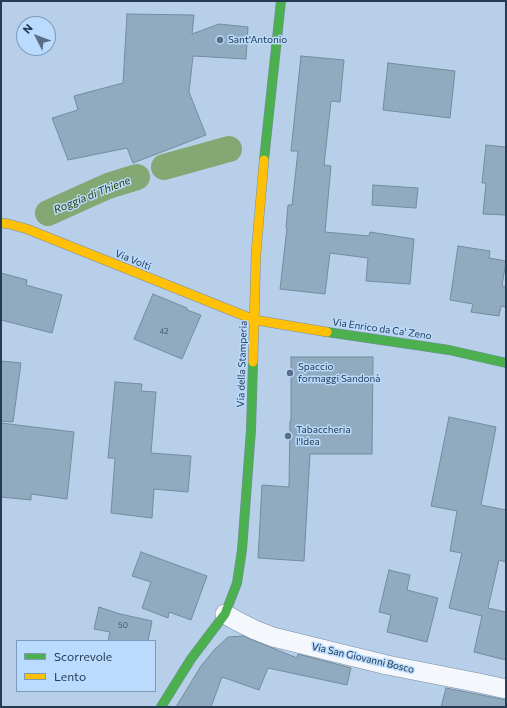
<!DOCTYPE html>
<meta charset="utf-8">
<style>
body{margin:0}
#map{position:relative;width:507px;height:708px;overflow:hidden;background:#b7cfe9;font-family:Commissioner,sans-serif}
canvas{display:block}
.frame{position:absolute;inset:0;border:2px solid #253b52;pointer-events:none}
.legend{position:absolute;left:16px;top:640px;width:140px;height:52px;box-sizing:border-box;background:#badafe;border:1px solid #7e9ab9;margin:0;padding:5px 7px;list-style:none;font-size:12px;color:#253b52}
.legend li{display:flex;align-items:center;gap:8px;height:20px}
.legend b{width:20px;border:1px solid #7e9ab9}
.north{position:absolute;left:16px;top:16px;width:40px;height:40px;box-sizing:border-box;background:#badafe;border:1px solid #7e9ab9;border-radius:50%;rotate:312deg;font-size:11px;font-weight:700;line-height:16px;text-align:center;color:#253b52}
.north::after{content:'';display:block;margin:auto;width:14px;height:18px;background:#586f87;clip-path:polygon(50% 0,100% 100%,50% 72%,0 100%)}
</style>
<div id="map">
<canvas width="507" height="708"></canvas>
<div class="frame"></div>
<ul class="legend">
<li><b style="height:5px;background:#4caf50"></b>Scorrevole</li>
<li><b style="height:5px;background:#ffc107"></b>Lento</li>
</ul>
<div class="north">N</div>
</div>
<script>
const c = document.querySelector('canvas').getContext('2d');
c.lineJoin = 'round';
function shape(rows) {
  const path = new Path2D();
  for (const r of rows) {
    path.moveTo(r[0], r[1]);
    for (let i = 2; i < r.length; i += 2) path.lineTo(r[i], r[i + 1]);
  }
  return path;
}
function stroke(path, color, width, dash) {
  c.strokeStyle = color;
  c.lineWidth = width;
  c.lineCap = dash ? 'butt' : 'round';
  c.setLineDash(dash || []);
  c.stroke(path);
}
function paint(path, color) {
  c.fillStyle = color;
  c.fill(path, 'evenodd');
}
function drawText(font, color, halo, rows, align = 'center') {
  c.font = font + ' Commissioner,sans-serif';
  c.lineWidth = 3;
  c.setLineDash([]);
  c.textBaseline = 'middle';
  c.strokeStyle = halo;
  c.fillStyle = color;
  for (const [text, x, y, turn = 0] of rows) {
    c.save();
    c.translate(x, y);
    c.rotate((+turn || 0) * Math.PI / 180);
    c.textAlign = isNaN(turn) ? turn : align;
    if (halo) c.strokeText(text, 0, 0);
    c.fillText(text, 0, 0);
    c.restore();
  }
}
stroke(shape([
 [164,167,229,149],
 [48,213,108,186,137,177]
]), '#83a873', 26);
const building = shape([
 [127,14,194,15,192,34,219,24,248,27,246,59,193,56,189,92,206,135,133,163,127,148,68,160,52,118,78,110,74,96,123,83,127,14],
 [301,56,344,60,340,102,331,101,324,165,331,166,325,232,369,236,370,232,414,239,410,284,366,281,368,258,330,253,325,294,280,289,287,228,286,228,288,205,292,205,298,151,291,151,301,56],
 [388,63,455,71,450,118,383,110,388,63],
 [486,145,506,147,506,215,483,214,486,183,482,183,486,145],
 [373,185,418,188,416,208,372,205,373,185],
 [458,246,490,251,489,258,506,261,502,286,506,287,506,307,501,306,499,316,471,312,473,304,450,300,458,246],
 [1,273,27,280,26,285,62,295,52,333,1,320,1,273],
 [153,294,187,308,187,310,201,315,182,359,134,339,153,294],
 [291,357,373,357,372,454,310,454,304,561,258,558,262,485,289,487,290,421,291,421,291,357],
 [1,361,21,363,13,422,1,421,1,361],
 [115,382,142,384,141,391,156,392,151,453,191,456,188,492,154,489,152,518,111,513,115,458,108,458,115,382],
 [449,417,496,427,481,505,506,510,506,562,499,560,488,608,506,612,506,660,474,652,482,616,449,608,462,553,450,551,457,511,431,506,449,417],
 [1,423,74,432,67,499,31,494,31,500,1,497,1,423],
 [141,552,207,576,191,620,169,612,168,618,142,608,151,582,132,576,141,552],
 [389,570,410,575,407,590,438,598,427,642,387,632,391,615,379,612,389,570],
 [99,607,120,614,152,621,148,641,108,641,110,632,94,629,99,607],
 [243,636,297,658,298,654,351,668,347,685,268,668,259,690,222,677,211,707,176,707,201,666,214,650,228,637,243,636],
 [446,688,506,700,506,707,441,707,446,688]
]);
paint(building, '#90abbf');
stroke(building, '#738b9d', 1);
const street = shape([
 [225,614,237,621,255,630,273,637,387,665,479,683,506,689]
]);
const fast = shape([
 [264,160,281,1],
 [327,332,449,350,506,363],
 [161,707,191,659,225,614,237,583,242,550,251,430,253,362]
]);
const slow = shape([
 [1,223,9,224,27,229,255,320,327,332],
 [253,362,256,254,264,160]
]);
stroke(street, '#778ca2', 20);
stroke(fast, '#778ca2', 10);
stroke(slow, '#778ca2', 10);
stroke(street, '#f4f8fc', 19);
stroke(fast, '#4caf50', 9);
stroke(slow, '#ffc107', 9);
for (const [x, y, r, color] of [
 [220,40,4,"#586f87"],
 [290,373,4,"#586f87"],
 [288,436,4,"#586f87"]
]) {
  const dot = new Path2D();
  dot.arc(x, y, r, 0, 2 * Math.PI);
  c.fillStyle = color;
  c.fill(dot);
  stroke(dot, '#badafe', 1.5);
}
drawText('8px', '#40576d', null, [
 ["42",164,331],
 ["50",123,625]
]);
drawText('10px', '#253b52', '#badafe', [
 ["Sant'Antonio",228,40],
 ["Spaccio",298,367],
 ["formaggi Sandonà",298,379],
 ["Tabaccheria",296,430],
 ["l'Idea",296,442]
], 'left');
drawText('10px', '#253b52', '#badafe', [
 ["Via Volti",133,260,22],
 ["Via Enrico da Ca' Zeno",382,329,8],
 ["Via della Stamperia",242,364,-88],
 ["Via San Giovanni Bosco",363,658,13]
]);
drawText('italic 11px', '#274301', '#badafe', [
 ["Roggia di Thiene",92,195,-22]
]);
</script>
